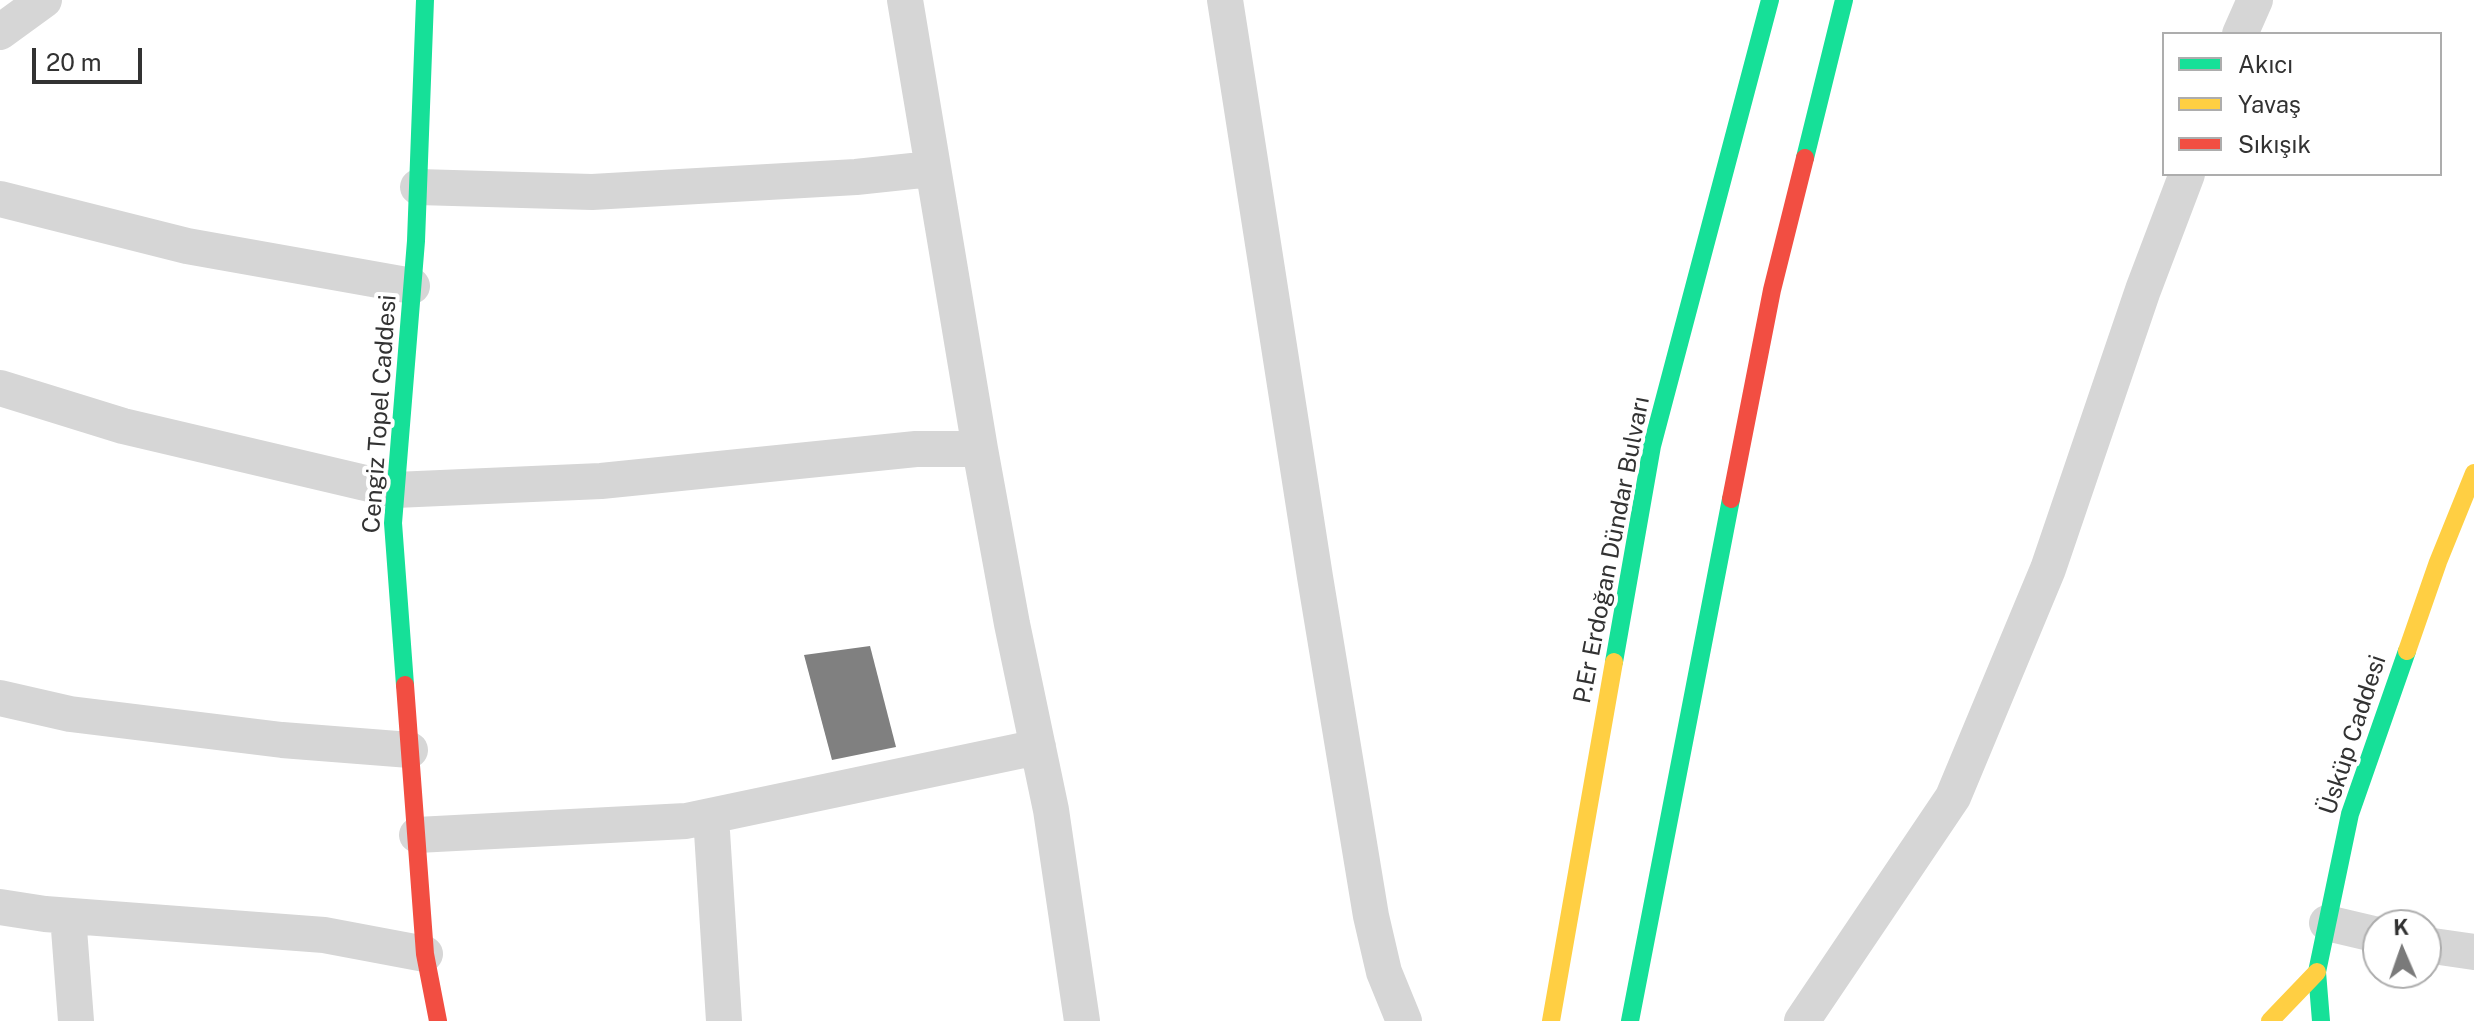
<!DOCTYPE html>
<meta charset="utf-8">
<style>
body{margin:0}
#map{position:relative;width:2474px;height:1021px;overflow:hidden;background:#fff;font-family:"Public Sans",sans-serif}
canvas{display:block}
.legend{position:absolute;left:2162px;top:32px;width:280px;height:144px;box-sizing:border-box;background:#fff;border:2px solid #adadad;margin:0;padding:10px 14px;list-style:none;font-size:24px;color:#323232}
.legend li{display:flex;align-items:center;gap:16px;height:40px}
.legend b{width:40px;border:2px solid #adadad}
.north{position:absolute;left:2362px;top:909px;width:80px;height:80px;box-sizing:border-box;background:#fff;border:2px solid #adadad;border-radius:50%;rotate:358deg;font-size:22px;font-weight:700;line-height:32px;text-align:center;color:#323232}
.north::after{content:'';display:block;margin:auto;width:28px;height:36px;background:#7a7a7a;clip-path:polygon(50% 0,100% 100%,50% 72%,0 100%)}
.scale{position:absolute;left:32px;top:48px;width:110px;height:36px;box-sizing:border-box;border:4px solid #323232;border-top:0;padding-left:10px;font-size:24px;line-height:28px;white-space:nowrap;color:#323232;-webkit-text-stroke:6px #fff;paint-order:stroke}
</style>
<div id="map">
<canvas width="2474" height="1021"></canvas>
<ul class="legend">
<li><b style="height:10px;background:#16e098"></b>Akıcı</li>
<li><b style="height:10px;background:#ffcf43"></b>Yavaş</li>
<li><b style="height:10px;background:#f24e42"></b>Sıkışık</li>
</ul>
<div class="north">K</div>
<div class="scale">20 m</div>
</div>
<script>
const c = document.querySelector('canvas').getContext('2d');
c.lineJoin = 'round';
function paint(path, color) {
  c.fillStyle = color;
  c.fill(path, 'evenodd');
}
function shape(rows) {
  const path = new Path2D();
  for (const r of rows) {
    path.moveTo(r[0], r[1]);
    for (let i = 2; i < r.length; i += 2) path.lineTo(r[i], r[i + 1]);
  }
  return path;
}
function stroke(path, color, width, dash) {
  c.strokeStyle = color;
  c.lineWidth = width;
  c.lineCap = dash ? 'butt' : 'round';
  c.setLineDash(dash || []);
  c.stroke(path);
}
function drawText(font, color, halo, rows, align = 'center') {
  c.font = font + ' "Public Sans",sans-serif';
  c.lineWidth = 8;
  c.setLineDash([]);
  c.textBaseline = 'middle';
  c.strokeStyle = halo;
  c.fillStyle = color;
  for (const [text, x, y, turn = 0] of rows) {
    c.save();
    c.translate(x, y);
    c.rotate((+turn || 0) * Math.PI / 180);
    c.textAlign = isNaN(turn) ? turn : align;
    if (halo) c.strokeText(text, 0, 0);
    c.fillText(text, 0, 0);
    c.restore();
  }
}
paint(shape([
 [870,646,896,747,832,760,804,655]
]), '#808080');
stroke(shape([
 [905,0,980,449,1012,624,1051,810,1082,1021],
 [1225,0,1315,577,1371,916,1384,972,1404,1021],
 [0,32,44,0],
 [2240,34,2255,0],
 [418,187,592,192,856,177,931,169],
 [0,199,187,246,412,286],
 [0,388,123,426,395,490,601,481,916,449,980,449],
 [0,698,70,714,282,740,410,750],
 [711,816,724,1021],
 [417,835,686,821,1038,747],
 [0,907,45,914,324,935,425,954],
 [68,916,76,1021],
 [2327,923,2378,935],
 [2426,945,2474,952],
 [1802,1021,1953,797,2048,569,2143,290,2187,174]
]), '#d6d6d6', 36);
stroke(shape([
 [1805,158,1844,0],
 [1614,662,1652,446,1770,0],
 [405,685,393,523,416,241,425,0],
 [1630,1021,1731,499],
 [2321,1021,2317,972,2350,814,2407,651]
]), '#16e098', 18);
stroke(shape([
 [2407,651,2438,562,2474,473],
 [1551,1021,1614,662],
 [2270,1021,2317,972]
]), '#ffcf43', 18);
stroke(shape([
 [1731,499,1772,290,1805,158],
 [405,685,425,954,438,1021]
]), '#f24e42', 18);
drawText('24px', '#323232', '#fff', [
 ["Cengiz Topel Caddesi",380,414,-86],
 ["P.Er Erdoğan Dündar Bulvarı",1612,550,-79],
 ["Üsküp Caddesi",2353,735,-72]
]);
</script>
